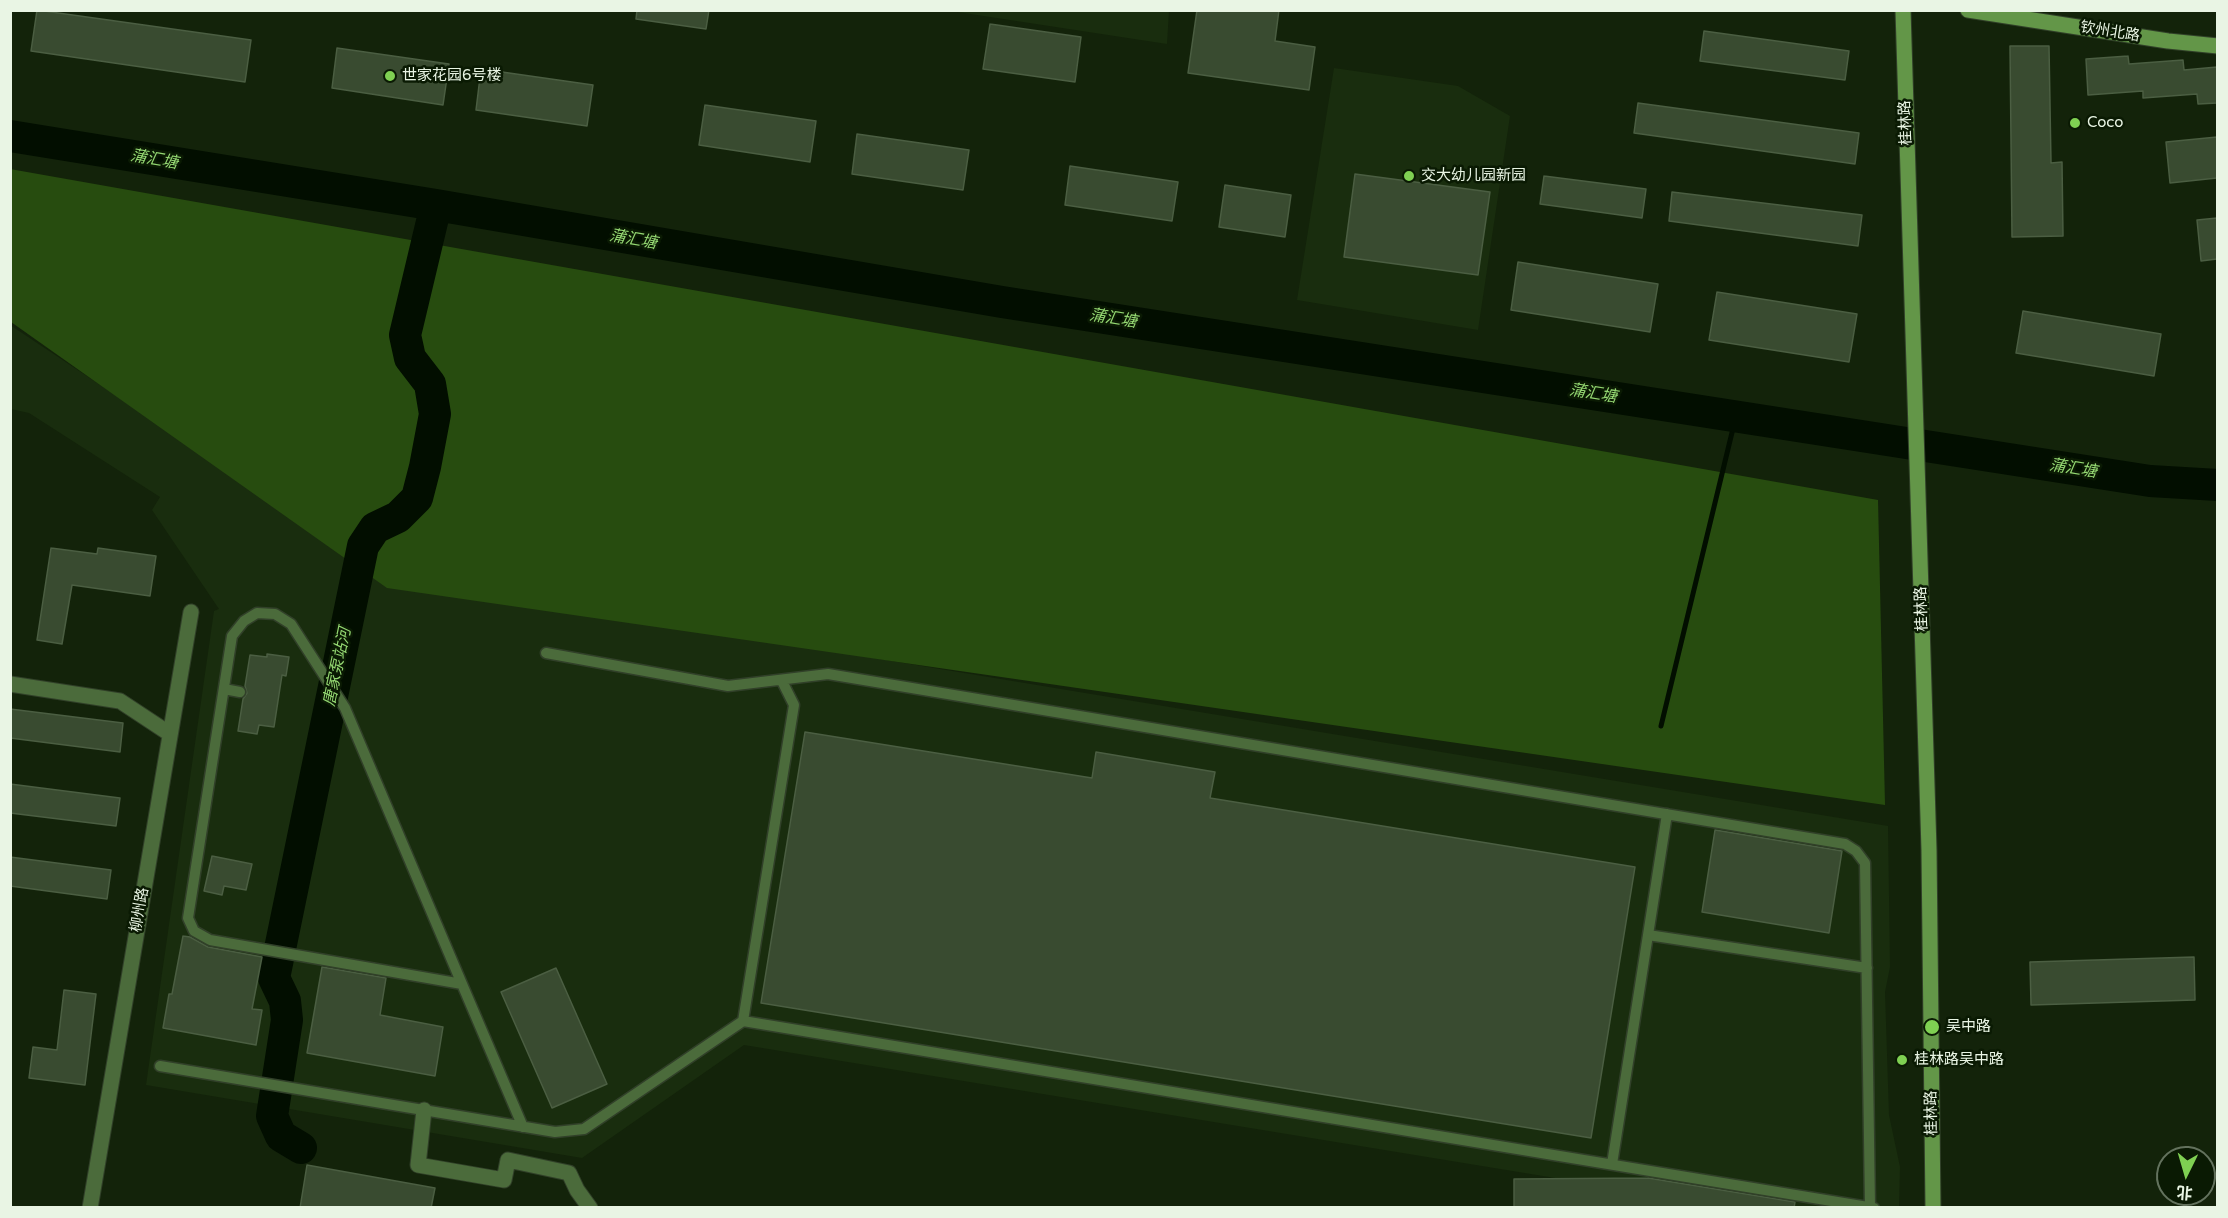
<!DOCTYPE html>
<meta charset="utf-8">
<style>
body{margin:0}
#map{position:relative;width:2228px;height:1218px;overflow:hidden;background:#13230a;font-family:"Varela Round","Noto Sans SC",sans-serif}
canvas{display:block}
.frame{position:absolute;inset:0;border:12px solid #e9f5e4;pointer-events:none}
.north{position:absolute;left:2156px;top:1146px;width:60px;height:60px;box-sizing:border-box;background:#0a1a03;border:2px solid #63725d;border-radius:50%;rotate:185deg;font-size:16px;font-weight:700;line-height:24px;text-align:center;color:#e9f5e4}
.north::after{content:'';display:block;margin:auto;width:21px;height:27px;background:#7fd052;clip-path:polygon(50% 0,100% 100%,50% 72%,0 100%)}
</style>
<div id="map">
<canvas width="2228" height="1218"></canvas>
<div class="frame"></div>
<div class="north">北</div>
</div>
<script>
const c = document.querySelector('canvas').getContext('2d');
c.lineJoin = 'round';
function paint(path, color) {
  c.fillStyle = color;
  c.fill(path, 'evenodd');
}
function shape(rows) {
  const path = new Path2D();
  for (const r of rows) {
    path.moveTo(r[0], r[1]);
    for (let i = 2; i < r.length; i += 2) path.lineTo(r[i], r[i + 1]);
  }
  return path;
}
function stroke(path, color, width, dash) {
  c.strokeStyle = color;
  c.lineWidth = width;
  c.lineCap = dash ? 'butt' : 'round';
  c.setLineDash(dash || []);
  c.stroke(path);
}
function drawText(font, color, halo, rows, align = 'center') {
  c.font = font + ' "Varela Round","Noto Sans SC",sans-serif';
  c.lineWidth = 5;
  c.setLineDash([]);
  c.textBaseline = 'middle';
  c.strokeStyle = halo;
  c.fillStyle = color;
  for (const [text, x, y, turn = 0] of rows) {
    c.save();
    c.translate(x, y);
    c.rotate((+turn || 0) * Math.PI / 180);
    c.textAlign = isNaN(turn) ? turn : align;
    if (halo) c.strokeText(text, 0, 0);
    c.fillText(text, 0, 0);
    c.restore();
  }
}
paint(shape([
 [951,11,1169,11,1167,44],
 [1334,68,1458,86,1510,116,1478,330,1297,300],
 [10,325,391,578,1888,826,1890,967,1885,992,1889,1115,1900,1167,1899,1207,1732,1207,744,1045,582,1158,146,1085,214,611,219,609,152,510,160,497,29,413,11,409]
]), '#192d0e');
paint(shape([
 [10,169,1878,500,1885,805,387,588,11,322]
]), '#274c0f');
stroke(shape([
 [1661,726,1736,416]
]), '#020e00', 5);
stroke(shape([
 [10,136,436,205,1002,302,2150,481,2218,485],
 [301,1148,281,1136,272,1116,287,1020,285,1001,274,978,363,546,375,528,398,517,417,498,425,467,435,414,430,384,410,358,405,335,436,205]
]), '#020e00', 32);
const building = shape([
 [37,10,251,40,245,82,31,51,37,10],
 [637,10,709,10,706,29,636,19,637,10],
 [1197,10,1279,10,1275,41,1315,47,1309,90,1188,73,1197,10],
 [990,24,1081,37,1075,82,983,69,990,24],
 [1704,31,1849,51,1845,80,1700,61,1704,31],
 [2010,46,2049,46,2051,163,2062,162,2063,236,2012,237,2010,46],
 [337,48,449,64,443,105,332,88,337,48],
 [2128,56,2129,64,2183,60,2184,70,2217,67,2217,103,2198,104,2197,94,2143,98,2143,91,2088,95,2086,59,2128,56],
 [481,69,593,85,587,126,476,110,481,69],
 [1638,103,1859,133,1855,164,1634,133,1638,103],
 [705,105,816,121,810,162,699,145,705,105],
 [857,134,969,150,963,190,852,174,857,134],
 [2217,137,2217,178,2170,183,2166,142,2217,137],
 [1070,166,1178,182,1172,221,1065,205,1070,166],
 [1355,174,1490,192,1478,275,1344,257,1355,174],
 [1544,176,1646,189,1642,218,1540,204,1544,176],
 [1225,185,1291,195,1285,237,1219,227,1225,185],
 [1672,192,1862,215,1858,246,1669,221,1672,192],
 [2217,218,2217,259,2201,261,2197,220,2217,218],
 [1518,262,1658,284,1650,332,1511,310,1518,262],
 [1717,292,1857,314,1849,362,1709,340,1717,292],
 [2023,311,2161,334,2154,376,2016,353,2023,311],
 [51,548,97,554,98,548,156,556,150,596,72,585,62,644,37,640,51,548],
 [267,654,289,657,286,676,282,675,274,727,259,725,257,734,238,731,243,699,247,693,245,686,250,655,267,657,267,654],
 [10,709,123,723,120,752,10,738,10,709],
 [805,732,1092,778,1096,752,1215,772,1210,798,1635,867,1591,1138,761,1003,805,732],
 [10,784,120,798,116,826,10,813,10,784],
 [1715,830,1842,851,1829,933,1702,912,1715,830],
 [212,856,252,864,246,890,224,886,222,895,204,891,212,856],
 [10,857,111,870,107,899,10,886,10,857],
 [183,936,190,937,208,947,262,957,252,1009,262,1010,256,1045,163,1028,169,994,172,994,183,936],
 [2194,957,2195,1000,2031,1005,2030,962,2194,957],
 [322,967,386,978,380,1015,443,1027,435,1076,307,1053,322,967],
 [556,968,607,1084,552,1108,501,992,556,968],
 [64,990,96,994,85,1085,29,1078,33,1047,57,1050,64,990],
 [307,1165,435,1188,431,1208,300,1208,307,1165],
 [1648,1178,1795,1202,1794,1208,1514,1208,1514,1179,1648,1178]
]);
paint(building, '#394b30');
stroke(building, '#4b5e42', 1.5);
const lane = shape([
 [546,653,728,686,828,674,1845,844,1856,851,1865,863,1870,1207],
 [224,689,240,692],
 [1648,935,1867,968],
 [462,984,210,940,194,931,188,918,232,636,244,621,257,613,275,614,291,624,345,708,462,984,523,1127],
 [743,1021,794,705,782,681],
 [160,1066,555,1132,584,1129,743,1021,1874,1208],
 [1612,1164,1667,814]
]);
const street = shape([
 [10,684,120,701,170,734],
 [424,1110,418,1165,504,1180,508,1160,569,1173,577,1190,590,1208],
 [90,1208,191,612]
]);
const secondary = shape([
 [1903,10,1929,850,1933,1208],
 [1968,10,2168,41,2218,46]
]);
stroke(lane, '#314029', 13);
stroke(street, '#314029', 17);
stroke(secondary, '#314029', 17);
stroke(lane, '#4b6b3b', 10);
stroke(street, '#4b6b3b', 15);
stroke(secondary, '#639648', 15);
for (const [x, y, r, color] of [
 [390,76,6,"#7fd052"],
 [2075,123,6,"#7fd052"],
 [1409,176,6,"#7fd052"],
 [1932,1027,8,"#7fd052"],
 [1902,1060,6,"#7fd052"]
]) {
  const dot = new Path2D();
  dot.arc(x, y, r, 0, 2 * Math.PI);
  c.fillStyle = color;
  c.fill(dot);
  stroke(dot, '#0a1a03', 2);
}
drawText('15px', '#e9f5e4', '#0a1a03', [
 ["钦州北路",2110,32,9],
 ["桂林路",1906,123,-92],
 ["桂林路",1922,609,-92],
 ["柳州路",140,910,-80],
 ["桂林路",1932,1113,-91]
]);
drawText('15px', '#e9f5e4', '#0a1a03', [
 ["世家花园6号楼",402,76],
 ["Coco",2087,123],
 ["交大幼儿园新园",1421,176],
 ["吴中路",1946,1027],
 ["桂林路吴中路",1914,1060]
], 'left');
drawText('italic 16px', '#94d772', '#0a1a03', [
 ["蒲汇塘",154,160,10],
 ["蒲汇塘",633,240,10],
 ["蒲汇塘",1113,319,9],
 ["蒲汇塘",1593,394,9],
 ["蒲汇塘",2073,469,9],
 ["唐家泵站河",338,667,-78]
]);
</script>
